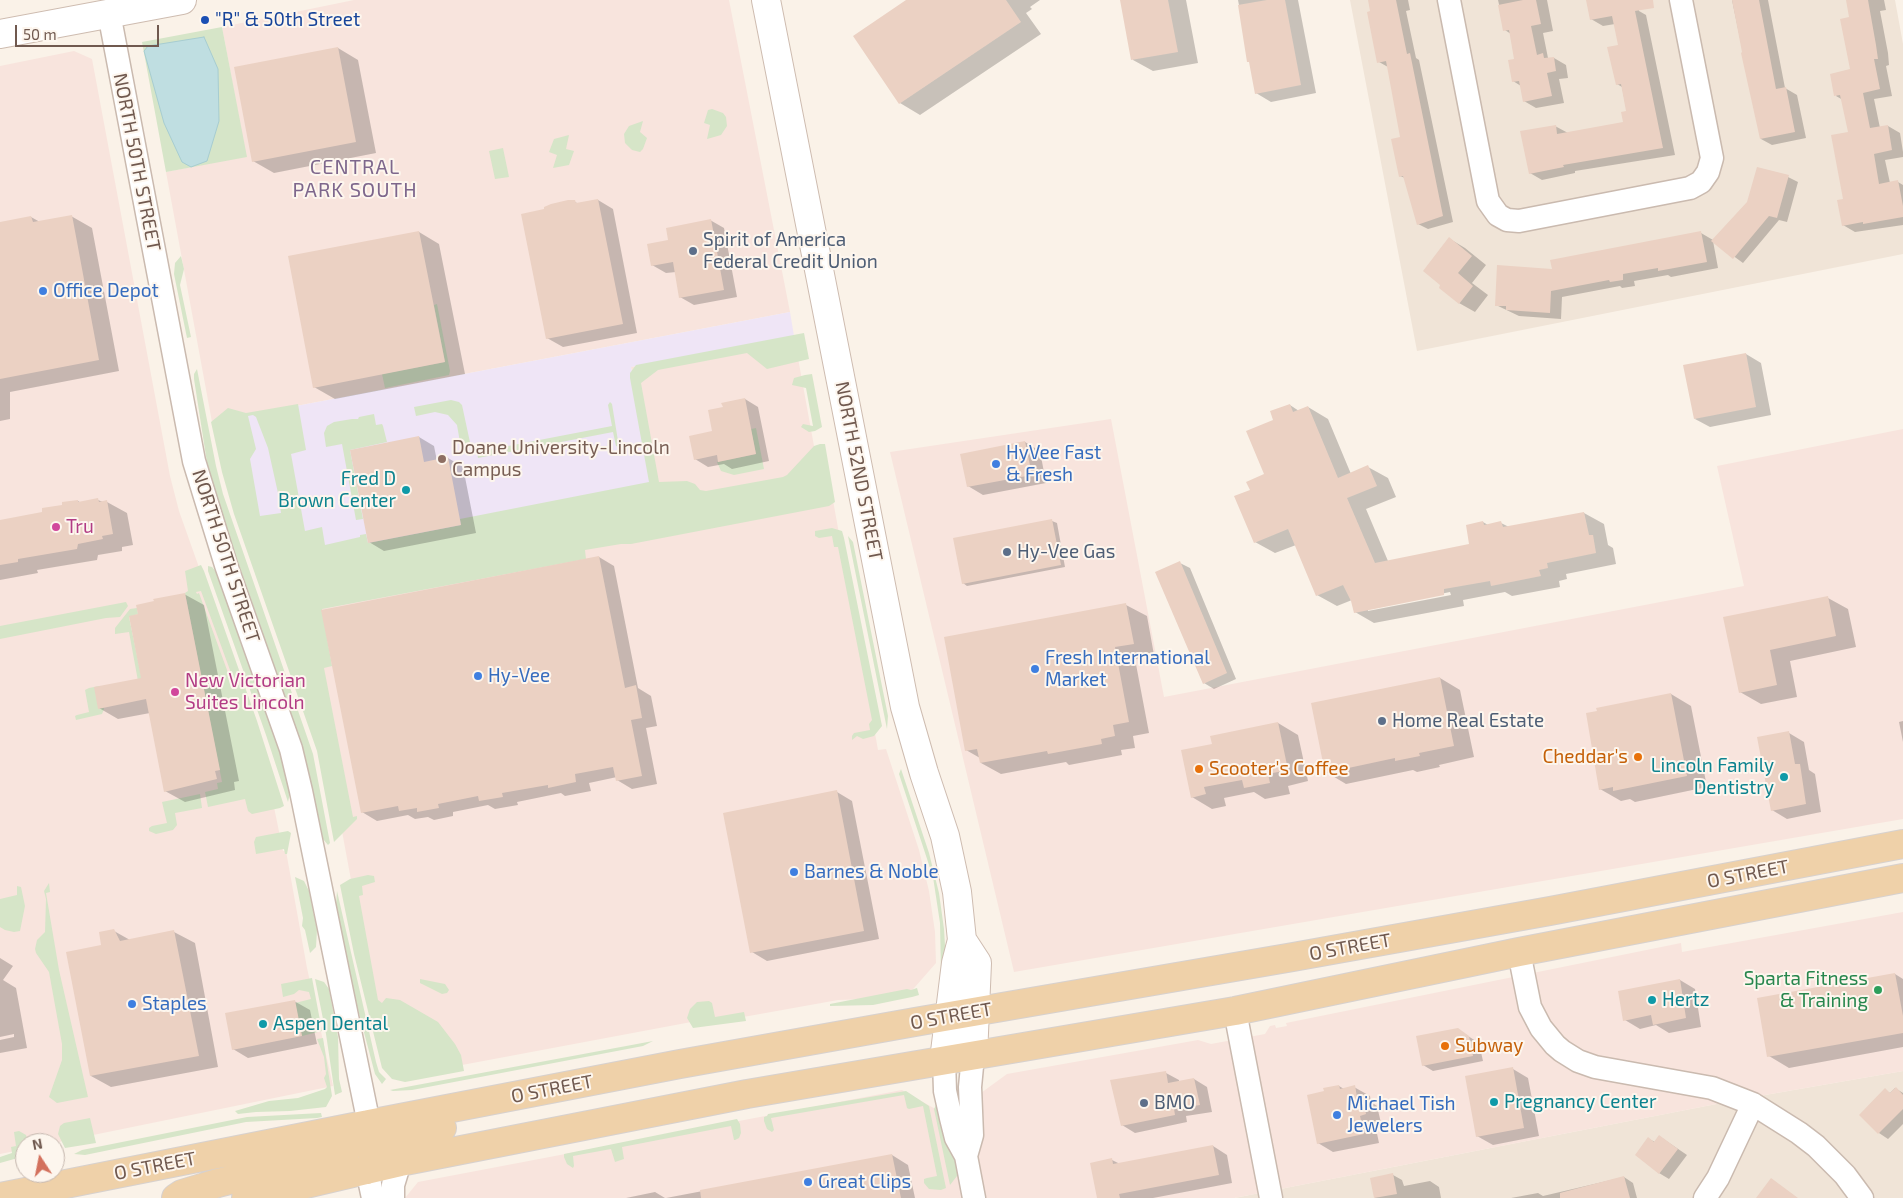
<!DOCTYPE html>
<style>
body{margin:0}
#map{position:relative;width:1903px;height:1198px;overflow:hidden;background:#faf2e8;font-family:"Exo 2",sans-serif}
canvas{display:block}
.north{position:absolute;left:15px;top:1133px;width:50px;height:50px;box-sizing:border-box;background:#fdf6ee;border:1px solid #c5b7ae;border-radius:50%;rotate:349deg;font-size:14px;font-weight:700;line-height:20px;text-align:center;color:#70594f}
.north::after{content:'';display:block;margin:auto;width:18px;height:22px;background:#d3715d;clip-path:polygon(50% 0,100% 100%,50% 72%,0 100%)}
.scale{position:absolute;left:15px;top:25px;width:144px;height:22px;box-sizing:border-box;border:2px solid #70594f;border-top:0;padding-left:6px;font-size:15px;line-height:18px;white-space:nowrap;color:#70594f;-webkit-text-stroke:4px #fdf6ee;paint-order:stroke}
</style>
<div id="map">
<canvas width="1903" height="1198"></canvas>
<div class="north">N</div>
<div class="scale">50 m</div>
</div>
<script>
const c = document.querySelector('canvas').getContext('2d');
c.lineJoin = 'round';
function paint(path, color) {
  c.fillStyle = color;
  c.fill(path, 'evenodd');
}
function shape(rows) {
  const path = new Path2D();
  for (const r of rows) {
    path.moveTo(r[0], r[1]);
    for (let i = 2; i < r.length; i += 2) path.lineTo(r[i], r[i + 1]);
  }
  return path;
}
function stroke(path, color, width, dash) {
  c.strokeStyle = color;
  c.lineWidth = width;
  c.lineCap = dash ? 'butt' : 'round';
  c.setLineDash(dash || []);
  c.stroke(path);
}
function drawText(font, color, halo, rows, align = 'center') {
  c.font = font + ' "Exo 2",sans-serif';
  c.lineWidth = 4;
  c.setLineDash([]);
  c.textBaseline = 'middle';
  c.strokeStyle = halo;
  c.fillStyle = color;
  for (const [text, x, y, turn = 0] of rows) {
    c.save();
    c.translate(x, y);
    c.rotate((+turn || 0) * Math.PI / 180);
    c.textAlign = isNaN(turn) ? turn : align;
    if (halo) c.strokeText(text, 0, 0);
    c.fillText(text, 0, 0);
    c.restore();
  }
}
paint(shape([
 [1350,0,1895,0,1903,44,1903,254,1417,351],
 [1903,1071,1903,1198,1234,1198,1742,1099]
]), '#f0e4d7');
paint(shape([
 [354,0,729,0,790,312,212,422,166,172,246,156,222,27],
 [74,51,92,59,170,476,179,511,246,700,267,773,283,851,286,851,307,968,333,1086,54,1143,25,1143,25,1149,0,1154,0,66],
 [794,336,818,468,827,467,878,750,886,749,919,850,929,891,935,932,936,963,908,995,870,999,838,1000,721,1021,702,1020,462,1065,375,1009,328,756,261,572,656,498,631,367],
 [1111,419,1164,697,1744,586,1717,466,1903,429,1903,819,1014,972,890,452],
 [1903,912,1903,1071,1742,1099,1234,1198,405,1198,418,1182,902,1090,951,1118,970,1101,1007,1074,1198,1040,1211,1044,1265,1034,1270,1026,1275,1025,1276,1028,1287,1026,1286,1023,1681,943,1682,952]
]), '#f8e4dd');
paint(shape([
 [790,312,794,336,631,367,656,498,261,572,228,419]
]), '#efe5f6');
paint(shape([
 [222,27,247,157,166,172,142,42],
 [712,109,723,113,726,117,727,126,721,135,707,139,710,125,704,123,708,110],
 [643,121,640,132,647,138,643,149,640,152,632,150,625,143,624,134,629,126],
 [569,135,566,149,574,151,569,165,553,168,557,155,549,152,554,139],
 [503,148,509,177,495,179,489,151],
 [181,256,184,269,180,285,191,337,187,338,174,274,175,263],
 [437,304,450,371,449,375,385,388,382,374,445,362,434,305],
 [804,333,809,359,767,369,747,353,658,370,641,383,659,482,687,481,695,484,700,490,706,491,783,477,787,475,814,446,820,444,825,444,835,502,829,506,631,544,621,544,585,550,586,559,322,609,332,666,324,668,353,817,357,816,357,819,334,842,317,751,234,514,222,472,211,422,228,408,246,413,298,404,306,450,291,454,305,531,322,527,325,545,360,537,360,535,366,534,368,543,461,525,460,519,649,482,630,378,630,373,636,365],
 [253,415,256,417,268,448,278,493,281,513,260,516,250,459,256,449,248,416],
 [197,369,216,466,223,494,313,754,330,843,328,845,323,839,303,749,231,542,208,469,194,379,194,374],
 [812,374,822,427,815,431,809,432,801,427,803,424,813,426,806,388,792,385,794,378,805,375],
 [451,400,459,402,462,405,471,447,461,448,457,425,448,415,435,412,416,416,414,407],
 [610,402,612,404,619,447,616,446,613,432,478,458,477,452,612,426,608,405],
 [374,414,376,425,382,424,383,426,387,442,350,450,363,519,356,520,342,444,326,447,324,433,327,426,334,422,352,419,358,419,359,417],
 [756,428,764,469,734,475,721,471,717,462,756,454,751,429],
 [832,528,842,531,844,538,882,726,874,736,863,739,857,736,852,740,852,736,854,733,870,730,869,724,872,720,838,547,834,547,832,536,819,538,815,536,815,531],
 [848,536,853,542,888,716,887,729],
 [201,565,204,571,257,721,284,806,280,808,252,814,248,811,245,799,208,807,205,792,218,789,217,783,222,782,185,593,188,591,185,571],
 [201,591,234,681,239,680,239,685,231,686,231,681,199,593,197,594,196,592],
 [208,566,212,567,218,574,280,753,290,793,288,802,266,735,208,571],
 [126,602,128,606,120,617,106,618,0,639,0,626],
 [137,608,138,614,129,617,142,680,138,681,129,632,115,634,115,628,130,609],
 [99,686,104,709,102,714,76,720,75,716,77,715,89,712,85,690,89,688],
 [901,769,929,853,939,893,944,929,946,962,941,973,940,923,933,877,899,774],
 [200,794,202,808,175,813,177,825,173,830,156,834,149,831,149,828,152,826,167,823,162,802],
 [288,831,291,833,287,854,285,854,284,849,256,854,254,842,256,837],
 [368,875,374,876,375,882,362,886,363,895,359,896,378,1000,382,1003,386,998,400,1000,438,1022,455,1044,461,1055,464,1071,405,1082,392,1079,382,1068,354,954,340,885,350,879],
 [295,877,304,881,309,891,317,930,316,947,310,953,305,930,302,926,303,918],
 [49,883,50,892,46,893,59,970,88,1097,57,1103,49,1097,62,1060,62,1044,49,972,36,953,35,949,37,940,45,932,46,899,44,891],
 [17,886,21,887,25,906,20,931,14,932,5,930,0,927,0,899,17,895],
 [337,891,376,1062,379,1072,386,1079,382,1084,375,1074,356,1002,336,905],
 [312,978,322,1031,302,1036,295,1003,311,999,309,992,299,990,294,994,283,997,281,984],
 [315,979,324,982,329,989,338,1037,339,1079,342,1092,335,1095,326,1034],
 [420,979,445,984,449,990,447,993,442,994,420,983],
 [917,988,919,995,912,997,873,1005,830,1006,830,1004,907,989,911,990],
 [709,1001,712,1003,715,1017,744,1012,746,1021,693,1028,687,1018,690,1009,697,1002],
 [323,1038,332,1096,326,1107,290,1111,256,1112,238,1114,235,1111,269,1101,298,1098,325,1089,327,1087,324,1078,326,1074,324,1057,317,1039],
 [653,1041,643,1046,412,1090,393,1091,390,1090],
 [906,1091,929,1106,946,1188,941,1190,929,1189,924,1183,924,1179,927,1178,937,1176,923,1106,909,1109,907,1108,904,1095,771,1118,774,1130,772,1132,767,1129,764,1121,764,1117,767,1116,768,1114],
 [937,1103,957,1168,957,1176,950,1185,934,1109],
 [321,1113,322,1117,317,1118,246,1122,85,1155,74,1154,82,1150,247,1117],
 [90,1118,96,1143,65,1148,58,1134,60,1126,64,1123],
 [737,1119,740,1124,741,1133,739,1138,735,1140,734,1140,731,1126,622,1147,624,1159,615,1162,611,1149,573,1156,574,1166,573,1168,567,1164,564,1157,564,1154],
 [19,1131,26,1135,28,1142,25,1143,25,1156,0,1163,0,1157,12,1153,11,1147,16,1146,14,1132]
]), '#d6e5c8');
const water = shape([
 [204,37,218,69,219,121,207,161,191,167,182,162,164,123,144,51,148,46,204,37]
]);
paint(water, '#bfdee1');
stroke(water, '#a7cdd1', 1);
paint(shape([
 [909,0,1040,0,1030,7,1032,9,1026,13,1041,34,920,115,900,103],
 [1121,0,1186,0,1198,63,1153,71,1133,60],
 [1238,0,1298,0,1316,93,1271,102,1256,93],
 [1370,0,1408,0,1410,10,1406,11,1416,58,1419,60,1453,222,1428,229,1418,224,1405,178,1400,176,1402,138,1388,67,1379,62],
 [1498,0,1547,0,1553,31,1543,33,1548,58,1554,58,1566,65,1568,78,1559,79,1564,103,1536,108,1524,101,1521,86,1513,81,1516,60,1511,34,1505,30],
 [1587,0,1637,0,1639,11,1646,15,1675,155,1575,171,1575,173,1542,180,1530,173,1555,126,1568,133,1624,123,1627,112,1622,87,1617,84,1619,46,1615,24,1603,26,1591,19],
 [1732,0,1768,0,1785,88,1797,95,1806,138,1772,145,1761,139],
 [1847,0,1884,0,1886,10,1880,11,1888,53,1889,65,1886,66,1892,96,1874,99,1880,128,1888,126,1900,133,1903,152,1903,157,1885,160,1890,183,1898,182,1903,185,1903,225,1855,232,1843,225,1849,133,1843,100,1836,96,1851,70,1851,18],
 [338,48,358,60,376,153,274,173,253,161],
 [1788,177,1798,182,1787,222,1779,220,1743,263,1713,241,1718,268,1671,277,1668,275,1634,281,1635,286,1622,288,1620,286,1562,297,1561,319,1519,316,1496,305,1553,270,1701,233,1713,240],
 [598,200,613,209,637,333,563,347,547,338,575,202,579,204],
 [71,216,92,228,119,371,10,392,10,419,0,421,0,223,31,217,40,222],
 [710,220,724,228,737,297,694,305,680,297,676,272,666,273,652,265,670,241],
 [419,232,439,244,465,374,335,399,314,387],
 [1450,239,1465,248,1486,265,1472,283,1488,295,1475,312,1459,303],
 [1746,354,1761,363,1771,415,1710,427,1695,419],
 [745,399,758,407,769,461,732,469,724,464,708,467,695,459,713,432,724,408],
 [1290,405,1299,411,1308,407,1328,419,1351,474,1368,467,1388,478,1396,497,1366,509,1388,561,1471,545,1483,522,1488,525,1501,523,1509,527,1584,513,1604,524,1608,545,1613,548,1616,564,1566,574,1567,579,1559,581,1560,587,1512,596,1505,592,1463,600,1464,606,1374,623,1355,612,1352,600,1337,606,1317,595,1296,545,1275,553,1255,542,1252,491,1266,475,1275,421],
 [1450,592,1451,595,1368,611,1368,609],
 [419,437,434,446,437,461,448,458,463,467,476,533,384,551,369,542],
 [1025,442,1040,451,1046,483,983,495,968,486],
 [98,500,103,502,107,502,127,513,133,545,122,547,122,551,98,555,97,560,37,570,38,573,0,580,0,521,44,513,78,501,81,503],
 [1052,521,1057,523,1065,567,967,586,963,583],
 [599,557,614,566,638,688,651,696,657,726,646,728,657,784,632,789,617,780,617,777,589,783,591,791,565,796,561,793,517,802,518,805,495,809,488,805,453,812,453,816,434,820,428,817,415,819,408,815,377,821,362,812],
 [1180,563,1190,568,1236,679,1214,689,1204,683],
 [184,594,204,605,239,781,234,782,235,790,185,802,165,791,150,713,118,719,99,708,143,679,139,615],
 [1828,598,1848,609,1856,647,1790,661,1797,697,1761,704,1740,692,1725,618],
 [1126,605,1147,616,1154,655,1135,659,1149,733,1133,736,1135,748,1121,750,1122,755,1069,765,1066,762,1001,774,981,763,980,758,966,750],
 [1440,678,1460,690,1474,757,1439,765,1440,767,1417,772,1413,770,1346,784,1326,772],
 [1671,694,1691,706,1707,787,1635,802,1630,799,1621,801,1600,789],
 [1903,721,1903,742,1899,722],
 [1278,723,1298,735,1308,781,1288,786,1290,794,1265,799,1254,792,1224,798,1226,806,1212,809,1192,797,1213,745],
 [1789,733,1804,742,1809,770,1815,774,1821,812,1787,819,1772,810],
 [837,792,852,801,879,939,767,961,752,952],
 [114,931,130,940,174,932,195,943,218,1067,111,1087,91,1076,103,946],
 [0,958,13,966,3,980,16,988,27,1048,0,1053,0,1040,14,1037,14,1034,0,1037],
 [1895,974,1903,979,1903,1047,1789,1068,1769,1056],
 [1680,980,1695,989,1701,1027,1669,1033,1656,1025,1640,1029,1625,1020],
 [294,1001,310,1010,317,1044,248,1058,233,1049],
 [1468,1036,1479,1043,1483,1061,1433,1071,1423,1065],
 [1513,1069,1528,1078,1539,1136,1493,1145,1477,1136],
 [1166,1073,1179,1080,1179,1082,1194,1079,1207,1087,1212,1112,1186,1116,1187,1122,1135,1133,1122,1125],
 [1339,1086,1344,1089,1354,1087,1370,1096,1371,1102,1377,1106,1381,1123,1375,1124,1379,1143,1333,1152,1318,1143,1325,1092],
 [1895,1088,1903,1093,1903,1124,1888,1139,1879,1133,1885,1090,1890,1093],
 [1659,1136,1687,1155,1669,1179,1659,1173,1649,1139,1655,1142],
 [1213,1146,1227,1155,1232,1183,1153,1198,1098,1198,1112,1160,1120,1164],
 [892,1155,908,1165,915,1198,666,1198],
 [1393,1175,1402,1180,1404,1186,1430,1181,1439,1187,1441,1198,1375,1198,1372,1179],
 [1624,1177,1633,1183,1637,1198,1511,1198,1538,1193,1543,1196],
 [655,1192,665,1198,626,1198]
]), '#0003');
paint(shape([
 [906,0,1006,0,1021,22,899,104,853,36],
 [1120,0,1168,0,1178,52,1131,60],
 [1267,0,1285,0,1301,85,1255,94,1249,62,1247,62,1238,5],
 [1368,0,1396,0,1407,54,1410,53,1443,216,1417,225,1403,176,1399,177,1391,139,1400,137,1386,61,1377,63,1367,12,1370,11],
 [1523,0,1536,0,1541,24,1531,26,1537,55,1543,53,1544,58,1554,57,1556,71,1547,73,1552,96,1523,102,1519,81,1512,82,1508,60,1514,59,1509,30,1503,31,1498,5],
 [1586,0,1653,0,1654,8,1635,11,1663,148,1563,165,1564,167,1529,174,1520,131,1556,125,1557,134,1623,122,1621,112,1626,111,1621,84,1616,85,1607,47,1618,45,1612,16,1590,20],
 [1732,0,1759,0,1776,89,1786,87,1795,132,1760,139,1741,53,1742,52],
 [1846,0,1868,0,1876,45,1878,59,1874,59,1880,89,1863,93,1870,128,1888,125,1892,150,1874,154,1879,184,1898,180,1903,206,1903,217,1863,224,1863,222,1842,226,1837,200,1843,199,1831,135,1848,132,1840,95,1834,96,1830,74,1850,69,1840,19,1849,17],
 [338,47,356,142,252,162,234,67],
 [1757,167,1789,175,1777,218,1769,216,1733,259,1711,241,1747,202],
 [598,199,623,324,546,339,521,214,544,209,544,207,551,204,568,200,575,200,576,203],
 [72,215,99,360,0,379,0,222,31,216,33,222],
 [711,219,724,290,679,298,673,262,651,266,647,244,668,240,666,228],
 [419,231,445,362,313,388,288,256],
 [1701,231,1707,262,1658,271,1658,268,1623,274,1623,280,1610,282,1609,280,1551,291,1550,313,1506,310,1506,306,1495,306,1497,265,1552,269,1550,260],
 [1449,237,1472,256,1458,273,1473,286,1459,304,1439,288,1440,285,1423,271],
 [1746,353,1756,407,1694,419,1683,365],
 [745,398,756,454,718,462,717,455,694,460,689,436,712,431,708,410,723,407,721,403],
 [1290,404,1293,412,1308,406,1338,478,1368,465,1377,486,1347,498,1375,563,1469,544,1466,525,1483,521,1484,525,1501,521,1503,527,1584,512,1589,535,1593,535,1596,553,1547,563,1548,568,1539,570,1541,576,1491,586,1490,581,1444,589,1444,595,1354,613,1351,601,1343,585,1316,596,1288,529,1254,543,1234,496,1250,490,1246,482,1264,474,1246,431,1273,420,1270,411],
 [419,436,424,462,448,457,461,525,368,543,350,450],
 [1025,441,1032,475,967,487,960,454],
 [98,498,99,502,107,500,113,534,102,536,103,539,78,544,77,549,18,559,18,562,0,565,0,520,42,512,42,508,62,505,62,502,78,500,78,502],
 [1052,519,1061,565,962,584,953,538],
 [599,556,625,688,636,685,642,718,631,720,642,776,616,781,613,767,575,774,576,782,548,788,548,785,502,793,503,797,479,801,478,796,438,804,439,808,417,812,417,808,399,811,398,806,361,813,321,610],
 [1180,561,1227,673,1203,684,1155,572],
 [185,593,220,770,215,771,217,779,164,792,146,699,98,709,94,687,141,678,129,616,138,614,136,605,154,601,153,599],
 [1828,596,1836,636,1770,650,1777,685,1739,693,1723,617],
 [1126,603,1134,644,1115,647,1129,722,1113,725,1115,736,1101,739,1102,744,1048,754,1047,751,980,763,977,749,965,751,944,637],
 [1440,677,1454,746,1419,753,1420,756,1395,761,1395,758,1325,773,1311,703],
 [1671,693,1687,776,1613,791,1613,787,1599,790,1586,713,1597,711,1596,708],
 [1278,722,1288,770,1268,774,1270,783,1244,788,1242,780,1204,787,1206,794,1191,798,1181,750,1212,744,1210,736],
 [1789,731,1795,764,1800,764,1806,804,1771,811,1757,737],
 [837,790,864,931,750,953,723,813],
 [114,929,120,941,174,930,199,1056,90,1076,66,952,101,945,99,932],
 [1895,973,1903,1016,1903,1033,1767,1057,1757,998],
 [1680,979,1686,1018,1653,1025,1651,1015,1623,1021,1618,991],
 [295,1000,302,1036,232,1050,225,1013],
 [1458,1028,1469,1036,1473,1056,1422,1066,1416,1036],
 [1513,1067,1524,1128,1476,1137,1465,1076],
 [1166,1071,1168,1083,1194,1078,1200,1105,1174,1109,1175,1115,1121,1126,1110,1080],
 [1339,1085,1340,1089,1355,1085,1357,1097,1362,1096,1366,1114,1360,1116,1364,1134,1317,1144,1307,1095,1324,1091,1323,1088],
 [1896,1087,1903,1095,1903,1109,1878,1134,1859,1115,1885,1088,1890,1093],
 [1659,1135,1678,1149,1659,1174,1635,1155,1648,1137,1654,1142],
 [1213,1145,1219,1175,1119,1194,1120,1198,1097,1198,1090,1163,1112,1158,1113,1164],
 [892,1154,901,1198,701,1198,700,1190],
 [1393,1173,1397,1194,1374,1198,1370,1178],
 [1624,1176,1630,1198,1560,1198,1560,1193],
 [1771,1178,1798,1198,1756,1198]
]), '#ebd1c3');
const street = shape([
 [1449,0,1488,201,1498,215,1507,220,1519,221,1690,188,1701,182,1708,172,1712,158,1681,0],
 [109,13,194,461,226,565,291,749,301,791,369,1124],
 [1519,952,1530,1007,1541,1028,1555,1045,1562,1051,1578,1061,1595,1067,1712,1088,1753,1104,1799,1133,1816,1146,1845,1175,1862,1198],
 [1235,1011,1271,1198],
 [944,1060,945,1091,951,1118,956,1138,966,1156,974,1198],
 [966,1156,972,1135,970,1087,973,1056],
 [367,1170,373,1198],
 [393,1198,393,1185,400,1162],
 [1705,1198,1718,1178,1753,1104]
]);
const secondary = shape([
 [766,0,905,707,924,773,945,836,957,892,962,940,956,963,944,1060],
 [0,34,182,0],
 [962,940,977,963,973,1056]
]);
const primary = shape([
 [367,1170,380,1149,388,1143,402,1137,442,1128],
 [0,1197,369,1124,680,1064,915,1022,1293,957,1550,911,1903,844],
 [176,1198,182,1194,218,1183,341,1152,362,1137,369,1124],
 [246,1198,400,1162,747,1094,1235,1011,1519,952,1903,878]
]);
stroke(street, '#cabaaf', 25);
stroke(secondary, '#cebcb0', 30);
stroke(primary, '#d7d1ce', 30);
stroke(street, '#fff', 22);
stroke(secondary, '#fff', 28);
stroke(primary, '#efd1a9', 28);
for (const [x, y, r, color] of [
 [205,20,5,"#1a4fb4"],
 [693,251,5,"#5c6f8a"],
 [43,291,5,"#3f7fe0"],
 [442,459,5,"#8d6e63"],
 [996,464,5,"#3f7fe0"],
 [406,490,5,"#0f9aa8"],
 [56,527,5,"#d1479c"],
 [1007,552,5,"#5c6f8a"],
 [1035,669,5,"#3f7fe0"],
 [478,676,5,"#3f7fe0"],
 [175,692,5,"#d1479c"],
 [1382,721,5,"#5c6f8a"],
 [1638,757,5,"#e8710a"],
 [1199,769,5,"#e8710a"],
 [1784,777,5,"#0f9aa8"],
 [794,872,5,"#3f7fe0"],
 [1878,990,5,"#2e9e5b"],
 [1652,1000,5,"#0f9aa8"],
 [132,1004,5,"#3f7fe0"],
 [263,1024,5,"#0f9aa8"],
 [1445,1046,5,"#e8710a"],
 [1494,1102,5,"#0f9aa8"],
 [1144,1103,5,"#5c6f8a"],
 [1337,1115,5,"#3f7fe0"],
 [808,1182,5,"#3f7fe0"]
]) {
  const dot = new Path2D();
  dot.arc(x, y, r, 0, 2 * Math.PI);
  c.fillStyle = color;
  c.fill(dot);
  stroke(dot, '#fdf6ee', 2);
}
drawText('19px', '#164399', '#fdf6ee', [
 ["\"R\" & 50th Street",215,20]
], 'left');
drawText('19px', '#70594f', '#fdf6ee', [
 ["NORTH 50TH STREET",137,162,79],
 ["NORTH 52ND STREET",859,471,79],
 ["NORTH 50TH STREET",226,556,72],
 ["O STREET",1748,874,-11],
 ["O STREET",1350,947,-10],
 ["O STREET",951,1016,-10],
 ["O STREET",552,1089,-11],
 ["O STREET",155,1166,-11]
]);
drawText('19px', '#4e5e75', '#fdf6ee', [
 ["Spirit of America",703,240],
 ["Federal Credit Union",703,262],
 ["Hy-Vee Gas",1017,552],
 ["Home Real Estate",1392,721],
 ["BMO",1154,1103]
], 'left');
drawText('19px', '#366cbe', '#fdf6ee', [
 ["Office Depot",53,291],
 ["HyVee Fast",1006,453],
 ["& Fresh",1006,475],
 ["Fresh International",1045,658],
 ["Market",1045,680],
 ["Hy-Vee",488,676],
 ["Barnes & Noble",804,872],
 ["Staples",142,1004],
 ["Michael Tish",1347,1104],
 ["Jewelers",1347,1126],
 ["Great Clips",818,1182]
], 'left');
drawText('19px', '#785e54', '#fdf6ee', [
 ["Doane University-Lincoln",452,448],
 ["Campus",452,470]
], 'left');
drawText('19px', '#0d838f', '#fdf6ee', [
 ["Fred D",396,479,"right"],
 ["Brown Center",396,501,"right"],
 ["Lincoln Family",1774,766,"right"],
 ["Dentistry",1774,788,"right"],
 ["Hertz",1662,1000],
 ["Aspen Dental",273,1024],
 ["Pregnancy Center",1504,1102]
], 'left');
drawText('19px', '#b23c85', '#fdf6ee', [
 ["Tru",66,527],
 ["New Victorian",185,681],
 ["Suites Lincoln",185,703]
], 'left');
drawText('19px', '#c56008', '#fdf6ee', [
 ["Cheddar's",1628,757,"right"],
 ["Scooter's Coffee",1209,769],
 ["Subway",1455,1046]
], 'left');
drawText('19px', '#27864d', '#fdf6ee', [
 ["Sparta Fitness",1868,979],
 ["& Training",1868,1001]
], 'right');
c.letterSpacing = '1px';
drawText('20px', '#7e678c', '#fdf6ee', [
 ["CENTRAL",355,167],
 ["PARK SOUTH",355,190]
]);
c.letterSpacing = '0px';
</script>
